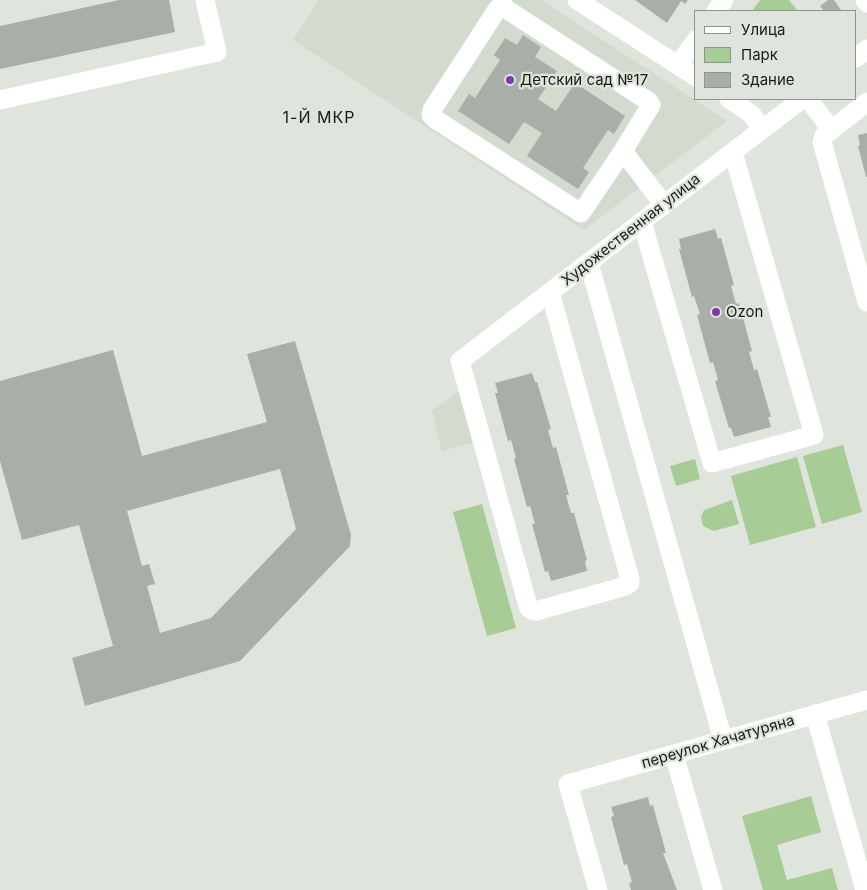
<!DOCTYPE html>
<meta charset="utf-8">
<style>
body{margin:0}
#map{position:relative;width:867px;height:890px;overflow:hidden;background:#dfe4dd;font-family:Inter,sans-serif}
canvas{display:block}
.legend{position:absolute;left:694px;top:10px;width:162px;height:90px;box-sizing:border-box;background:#dfe4dd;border:1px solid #90948e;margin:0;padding:6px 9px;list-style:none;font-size:15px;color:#191b18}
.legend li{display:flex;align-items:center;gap:10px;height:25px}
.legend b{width:25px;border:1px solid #90948e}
</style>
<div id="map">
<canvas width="867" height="890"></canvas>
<ul class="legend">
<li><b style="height:6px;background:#fff"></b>Улица</li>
<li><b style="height:14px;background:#a7cc95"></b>Парк</li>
<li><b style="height:14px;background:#aaaea8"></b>Здание</li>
</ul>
</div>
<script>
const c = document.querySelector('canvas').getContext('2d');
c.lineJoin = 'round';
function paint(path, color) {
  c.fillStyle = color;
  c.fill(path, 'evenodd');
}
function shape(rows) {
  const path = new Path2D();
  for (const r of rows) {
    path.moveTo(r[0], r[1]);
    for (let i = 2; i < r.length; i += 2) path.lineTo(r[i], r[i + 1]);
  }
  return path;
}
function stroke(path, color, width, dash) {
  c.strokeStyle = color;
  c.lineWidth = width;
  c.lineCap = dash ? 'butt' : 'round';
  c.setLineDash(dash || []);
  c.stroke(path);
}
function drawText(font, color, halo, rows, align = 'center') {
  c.font = font + ' Inter,sans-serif';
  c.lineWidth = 4.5;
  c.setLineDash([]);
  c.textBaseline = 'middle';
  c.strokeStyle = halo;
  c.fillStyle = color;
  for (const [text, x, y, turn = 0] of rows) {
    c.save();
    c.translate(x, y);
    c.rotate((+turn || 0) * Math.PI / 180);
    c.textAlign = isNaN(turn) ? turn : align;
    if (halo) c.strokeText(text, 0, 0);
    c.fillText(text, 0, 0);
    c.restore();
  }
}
paint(shape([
 [319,0,541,0,727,121,584,230,293,40],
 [464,387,479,441,442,451,432,411]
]), '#d2dbcd');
paint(shape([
 [760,0,789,0,798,11,752,11],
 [843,445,862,512,822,524,803,456],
 [797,457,816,527,750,545,731,476],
 [695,459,700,479,676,486,670,466],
 [732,500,739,524,714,531,703,526,701,517,704,510],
 [482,504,516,628,487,636,453,512],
 [811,796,821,832,777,845,787,880,832,868,838,890,763,890,742,816]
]), '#a7cc95');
paint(shape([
 [119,0,169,0,175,32,0,69,0,26],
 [635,0,688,0,685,4,681,1,667,23],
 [828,0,834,0,841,10,824,11,820,6],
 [523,35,541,47,535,57,557,71,538,99,556,111,575,83,625,116,614,134,608,130,583,168,589,172,578,189,527,156,542,133,524,122,509,144,458,111,469,94,475,98,500,60,494,55,505,38,517,45],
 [867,133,867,177,866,177,858,146,860,145,858,135],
 [715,229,718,239,721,238,734,285,731,286,736,304,739,303,752,351,749,352,754,370,757,369,771,417,768,417,771,427,734,437,731,428,729,428,715,381,718,380,713,362,710,363,697,315,700,314,694,296,692,297,679,249,681,249,679,239],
 [295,341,351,535,350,546,240,661,85,706,72,658,113,646,79,525,22,540,0,461,0,381,113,350,142,456,267,422,247,354],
 [280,469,296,529,211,618,160,633,147,586,155,584,149,564,142,566,127,511],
 [532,373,535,382,537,382,551,429,548,430,553,448,556,447,569,495,566,495,571,513,574,513,587,560,585,561,587,571,551,581,548,571,545,572,532,524,535,524,530,506,527,507,514,459,516,458,511,440,508,441,495,393,498,393,495,383],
 [648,797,650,806,653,805,666,853,663,853,677,890,631,890,629,883,632,882,627,864,624,865,611,817,614,816,611,807]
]), '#aaaea8');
stroke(shape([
 [577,0,696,77],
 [865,0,867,3],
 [500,5,648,101,651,105,623,151,581,213,435,119,431,115,432,110,500,5,503,0],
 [716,11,724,0],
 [856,58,867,49],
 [678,65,696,40],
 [729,99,751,114,763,129],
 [808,99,831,129],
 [0,100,217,52,205,0],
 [867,102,824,136,822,142,867,302],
 [623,151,664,205],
 [642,222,712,463,814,435,733,152],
 [589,263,723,740],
 [550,292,630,579,630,583,626,586,536,611,531,610,528,606,460,361,802,99],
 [815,714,865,890],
 [674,754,713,890],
 [598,890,568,784,867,700]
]), '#fff', 19);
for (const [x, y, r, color] of [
 [510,80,5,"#8736a5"],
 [716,312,5,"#8736a5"]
]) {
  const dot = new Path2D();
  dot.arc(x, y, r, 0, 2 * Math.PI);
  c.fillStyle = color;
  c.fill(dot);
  stroke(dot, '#dfe4dd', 2);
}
drawText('15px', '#191b18', '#dfe4dd', [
 ["Детский сад №17",520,80],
 ["Ozon",726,312]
], 'left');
drawText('15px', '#191b18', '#dfe4dd', [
 ["Художественная улица",631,230,-38],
 ["переулок Хачатуряна",718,742,-16]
]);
c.letterSpacing = '1px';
drawText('16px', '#191b18', '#dfe4dd', [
 ["1-Й МКР",319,118]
]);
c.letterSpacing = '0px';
</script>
